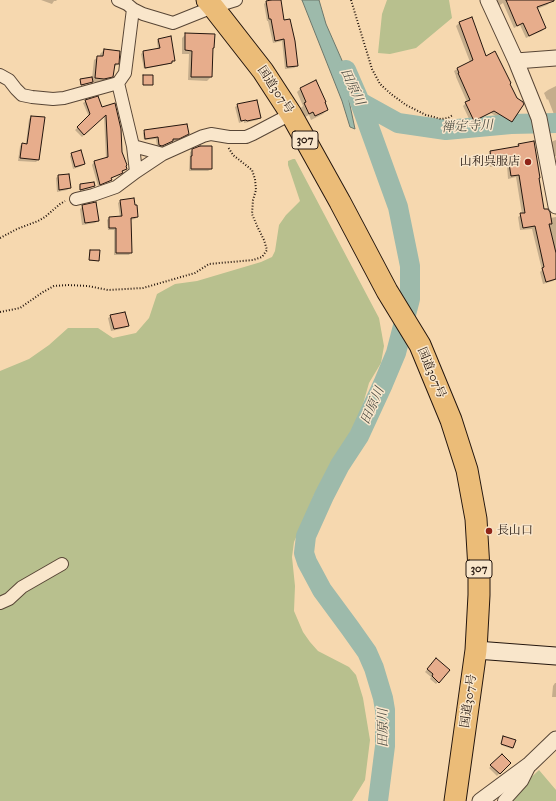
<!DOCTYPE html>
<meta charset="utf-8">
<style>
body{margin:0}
canvas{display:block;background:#f6d8af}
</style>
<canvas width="556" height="801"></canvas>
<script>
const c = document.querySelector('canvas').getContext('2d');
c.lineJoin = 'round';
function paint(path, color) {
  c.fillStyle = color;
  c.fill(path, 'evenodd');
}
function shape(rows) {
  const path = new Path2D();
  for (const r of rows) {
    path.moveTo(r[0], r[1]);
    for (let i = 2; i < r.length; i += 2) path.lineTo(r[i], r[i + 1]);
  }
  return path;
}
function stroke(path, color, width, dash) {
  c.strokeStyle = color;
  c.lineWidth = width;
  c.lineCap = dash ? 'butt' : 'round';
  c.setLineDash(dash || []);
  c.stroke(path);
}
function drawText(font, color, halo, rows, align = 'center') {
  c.font = font + ' "IM FELL Great Primer","Noto Serif JP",serif';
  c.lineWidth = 3;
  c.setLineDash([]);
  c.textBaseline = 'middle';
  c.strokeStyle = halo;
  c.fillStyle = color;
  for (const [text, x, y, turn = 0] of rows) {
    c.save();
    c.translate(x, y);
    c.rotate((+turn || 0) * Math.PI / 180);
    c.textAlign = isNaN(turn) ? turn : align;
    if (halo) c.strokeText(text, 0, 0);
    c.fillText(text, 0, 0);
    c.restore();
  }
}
paint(shape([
 [387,0,449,0,452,18,416,48,390,54,378,53,382,14],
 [293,159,295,159,379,318,384,346,381,363,369,383,365,397,360,415,314,495,294,542,292,557,295,586,294,611,303,632,310,642,318,651,349,667,356,675,363,698,370,740,365,780,352,801,0,801,0,371,29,359,49,345,68,328,98,328,113,338,136,333,149,318,157,294,175,284,197,281,261,262,272,257,275,251,279,225,286,215,300,201,288,165,288,161],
 [539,770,556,790,556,801,506,801]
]), '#b8c08e');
const water = shape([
 [302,0,319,0,326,24,344,65,371,102,351,93,348,96,355,129,350,127,342,101,302,0]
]);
paint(water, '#9dbaab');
stroke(water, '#6d786c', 1);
paint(shape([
 [41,0,57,0,56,1,54,1,52,4],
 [277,0,280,0,283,21,297,66,294,68,285,69,282,41,273,43,268,21,267,21,264,4,266,2],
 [494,0,549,0,550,2,547,5,537,9,545,28,542,31,526,38,520,25,514,28,503,3,497,7],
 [471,19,486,57,509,84,516,99,511,121,508,124,491,113,471,123,463,106,467,102,456,77,456,76,454,71,457,69,470,62,456,26,459,23],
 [186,34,212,49,211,77,207,81,188,80,189,54,182,54,182,38],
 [159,39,174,60,169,64,144,69,141,54,143,52,158,50,157,41],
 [104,50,118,64,113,68,112,76,108,80,100,82,92,82,81,86,80,81,81,80,92,78,94,60,98,57,100,57,100,54],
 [556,86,556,116,555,117,548,99,547,100,544,93,548,90],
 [300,89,327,110,323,114,311,120,309,115,305,117,301,108,303,106,297,92],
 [86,101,102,109,114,104,121,152,126,168,121,172,121,173,119,175,111,178,111,180,109,182,98,186,92,165,94,162,106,159,104,116,82,137,75,130,89,117,83,103],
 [238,105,260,118,257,120,244,123,244,121,239,123,235,107],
 [31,117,40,144,38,160,36,162,18,161,20,146,22,144,26,144,29,119],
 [145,131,188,134,185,136,176,141,172,141,170,143,159,148,157,147,156,139,144,140,143,133],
 [556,140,556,156,553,157,551,143,553,141],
 [534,142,543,210,550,218,556,217,556,279,553,281,543,284,540,272,542,270,532,229,520,230,518,217,522,214,516,177,508,179,507,165,500,167,499,165,490,167,488,155,490,152,516,147,519,145],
 [193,150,211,169,208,171,189,171,190,152],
 [72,154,84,164,82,166,73,169,70,156],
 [68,175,70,188,67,190,57,192,56,178,58,176],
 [93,184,93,186,92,187,80,191,79,186,80,185],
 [120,201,137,217,135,219,130,220,131,252,129,255,114,255,114,230,108,230,107,220,109,218,120,217,118,203],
 [83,206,98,221,95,223,82,225,80,209],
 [90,251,98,260,97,261,89,261,89,252],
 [111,316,128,326,125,328,111,331,108,318],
 [436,659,449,670,436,684,430,679,431,677,425,672],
 [555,683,556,683,556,697,552,697,553,686],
 [503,738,513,748,512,749,501,745],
 [502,755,509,763,497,776,489,768]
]), '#0003');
stroke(shape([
 [346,70,360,102,398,207,410,266,410,299,396,353,383,384,359,436,340,465,324,496,306,536,304,553,307,562,322,590,350,628,367,652,374,668,383,698,385,710,385,746,378,801],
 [360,102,398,123,446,130,511,124,556,123]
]), '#9dbaab', 20);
const building = shape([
 [271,0,281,0,284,20,290,19,295,41,298,66,287,67,284,39,275,41,271,19,269,19,266,1,271,0],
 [506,0,554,0,554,1,537,7,546,28,529,36,523,23,517,26,506,0],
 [472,17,486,56,495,51,511,83,510,84,517,98,523,102,524,104,512,122,494,111,474,121,465,102,470,100,458,73,459,73,457,68,473,60,459,22,472,17],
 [185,33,215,34,214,48,213,48,212,77,191,77,192,51,185,50,185,33],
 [171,36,175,61,172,61,172,63,145,68,143,51,160,48,158,39,171,36],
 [104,49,120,51,119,64,115,64,113,77,104,79,95,78,97,56,103,56,104,49],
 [143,75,153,75,153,85,143,85,143,75],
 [92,77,93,82,81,85,80,79,92,77],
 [316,80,326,102,325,102,328,110,315,116,313,112,309,114,304,103,306,102,300,88,316,80],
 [98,96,102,107,115,103,121,129,122,152,127,165,126,166,127,169,122,171,123,173,111,178,112,180,100,185,94,161,108,157,106,115,84,135,77,127,90,114,85,100,98,96],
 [257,100,261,118,247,121,246,120,241,121,237,104,257,100],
 [31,116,45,117,39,160,20,158,22,143,27,144,31,116],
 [187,124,189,134,179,139,173,139,173,141,162,146,159,145,158,137,145,139,144,130,187,124],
 [534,141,540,178,539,178,544,209,548,209,550,212,552,224,549,224,556,253,556,279,546,282,542,268,544,267,535,226,523,228,520,213,525,213,519,175,511,176,509,163,502,165,502,163,492,165,490,151,519,146,518,144,534,141],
 [200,146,212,146,212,169,191,169,191,156,192,156,192,149,200,146],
 [81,150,85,164,75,167,71,153,81,150],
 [69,174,71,188,59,190,58,175,69,174],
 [94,182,95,186,80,190,80,184,94,182],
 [134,198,135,205,137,205,138,217,131,218,132,253,116,253,116,228,109,228,109,217,122,216,120,200,134,198],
 [96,202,99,221,85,223,82,205,96,202],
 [90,250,100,250,99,261,89,260,90,250],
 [125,312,129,326,114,329,110,315,125,312],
 [436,658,450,670,439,683,432,676,433,674,427,669,436,658],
 [503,736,516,740,513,748,501,744,503,736],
 [502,754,511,763,500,774,490,765,502,754]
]);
paint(building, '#e7ad8c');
stroke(building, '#24160e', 1);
const minor = shape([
 [118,0,127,4,133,9,143,14,173,23,213,7,236,0],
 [133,9,125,73,118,83,133,146,136,172,163,154,203,136,211,134,229,137,246,137,253,134,291,114],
 [0,75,9,80,16,89,22,95,32,97,53,99,64,98,118,83],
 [133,146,163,154],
 [76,199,93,195,116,187,136,172],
 [0,603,9,599,22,587,62,564],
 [504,801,522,781,530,765]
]);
const tertiary = shape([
 [488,0,516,61,556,58],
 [516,61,539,118,556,206],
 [480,801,530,764,556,739]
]);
const secondary = shape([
 [476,650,556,656]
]);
const trunk = shape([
 [207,0,213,7,263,71,291,114,340,202,387,291,420,345,451,420,467,470,476,519,479,569,479,595,476,650,455,801]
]);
stroke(minor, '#584636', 14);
stroke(tertiary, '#584636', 17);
stroke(secondary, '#24160e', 19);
stroke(trunk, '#24160e', 23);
stroke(shape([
 [351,0,372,69,380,84,391,94,406,105,426,115,441,119,448,118,453,115],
 [0,238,17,229,38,221,45,217,60,204,65,201],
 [0,312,20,308,43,292,54,286,68,285,88,286,108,290,143,288,195,273,209,264,253,260,262,257,267,250,264,240,258,228,252,214,253,200,256,190,255,179,252,170,233,155,228,147]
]), '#24160e', 2, [1, 2]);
stroke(minor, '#f9e6cb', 12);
stroke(tertiary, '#f9e6cb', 15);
stroke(secondary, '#f9e6cb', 17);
stroke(trunk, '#ebbc78', 21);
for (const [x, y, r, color] of [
 [528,162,4,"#8f2418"],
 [489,531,4,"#8f2418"]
]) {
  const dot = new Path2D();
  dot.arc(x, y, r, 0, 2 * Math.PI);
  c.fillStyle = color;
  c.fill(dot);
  stroke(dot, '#f9e6cb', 1.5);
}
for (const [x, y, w] of [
 [305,140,26],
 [479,569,26]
]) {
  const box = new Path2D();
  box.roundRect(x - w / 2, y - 9, w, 18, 3);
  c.fillStyle = '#f9e6cb';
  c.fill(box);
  stroke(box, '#24160e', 1);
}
drawText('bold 11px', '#24160e', null, [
 ["307",305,140],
 ["307",479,569]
]);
drawText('12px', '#24160e', '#f9e6cb', [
 ["国道307号",275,90,56],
 ["国道307号",431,373,67],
 ["国道307号",469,701,-82]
]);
drawText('12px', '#24160e', '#f9e6cb', [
 ["山利呉服店",520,162],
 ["長山口",497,531,"left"]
], 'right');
drawText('italic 13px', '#4e4f45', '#f9e6cb', [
 ["田原川",352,87,65],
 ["禅定寺川",467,127,-3],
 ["田原川",373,406,-66],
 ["田原川",384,728,-90]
]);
</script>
